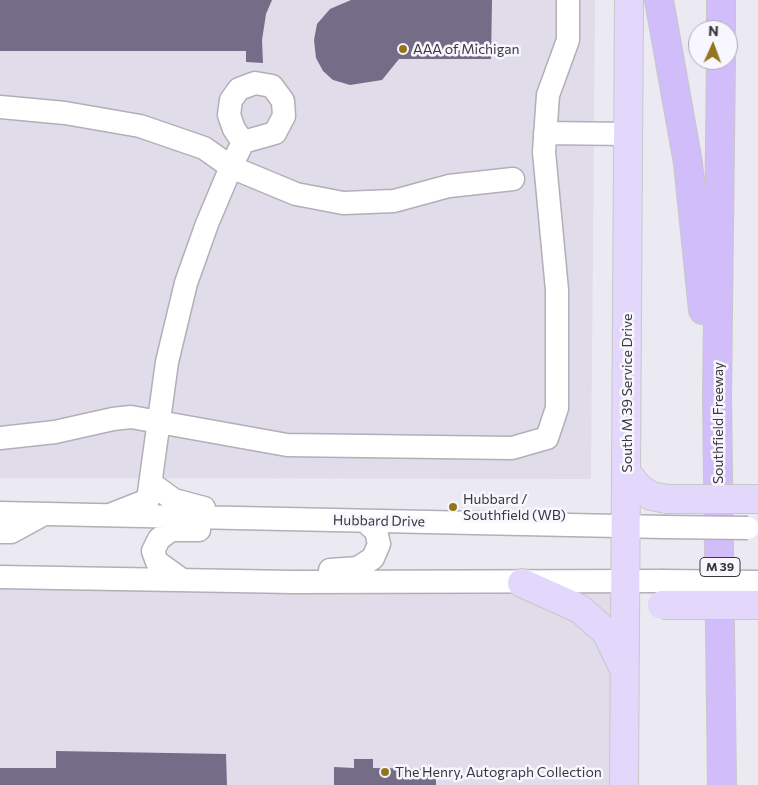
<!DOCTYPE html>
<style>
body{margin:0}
#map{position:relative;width:758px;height:785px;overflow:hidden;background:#ebe9f1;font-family:Commissioner,sans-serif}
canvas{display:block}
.north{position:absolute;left:688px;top:20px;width:50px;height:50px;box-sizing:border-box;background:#f8f6fe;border:1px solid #acaab0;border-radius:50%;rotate:2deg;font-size:14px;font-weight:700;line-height:20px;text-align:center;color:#39383b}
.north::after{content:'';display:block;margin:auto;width:18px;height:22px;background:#93751c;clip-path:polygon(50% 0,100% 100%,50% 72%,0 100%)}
</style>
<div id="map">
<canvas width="758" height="785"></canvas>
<div class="north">N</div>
</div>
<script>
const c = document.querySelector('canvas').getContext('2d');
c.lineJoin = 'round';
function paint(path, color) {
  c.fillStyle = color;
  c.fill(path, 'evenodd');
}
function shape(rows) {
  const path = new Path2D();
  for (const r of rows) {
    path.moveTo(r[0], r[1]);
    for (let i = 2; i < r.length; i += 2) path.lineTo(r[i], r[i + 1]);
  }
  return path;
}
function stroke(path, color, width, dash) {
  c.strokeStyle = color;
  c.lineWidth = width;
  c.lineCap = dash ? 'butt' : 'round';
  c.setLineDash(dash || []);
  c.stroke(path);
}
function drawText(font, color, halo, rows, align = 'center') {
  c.font = font + ' Commissioner,sans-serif';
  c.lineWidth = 5;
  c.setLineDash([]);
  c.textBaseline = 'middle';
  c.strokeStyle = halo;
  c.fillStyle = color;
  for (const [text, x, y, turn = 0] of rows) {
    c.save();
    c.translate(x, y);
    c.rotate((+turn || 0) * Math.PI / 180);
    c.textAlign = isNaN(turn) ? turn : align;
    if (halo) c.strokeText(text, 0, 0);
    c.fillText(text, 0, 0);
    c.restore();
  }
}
paint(shape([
 [0,0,595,0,591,479,0,478],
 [0,577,626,581,624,785,0,785]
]), '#e0dcea');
paint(shape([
 [0,0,272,0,266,14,262,40,263,63,246,62,246,51,0,51],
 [351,0,492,0,491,59,399,59,382,80,350,85,333,80,323,71,316,58,314,40,317,24,330,9],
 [56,751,226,754,227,785,0,785,0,768,56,768],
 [354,759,373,759,373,768,436,769,436,785,334,785,334,767,354,768]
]), '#756d88');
const minor = shape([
 [0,107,65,113,140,126,204,148,231,167,243,142,275,133,284,116,283,101,272,86,255,83,239,89,231,100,229,115,234,129,243,142],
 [545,133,628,134],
 [0,438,55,432,113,419,131,417,287,445,512,448,547,438,557,408,557,290,544,152,548,95,568,40,568,0],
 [152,484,174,500,204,508],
 [0,513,665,527],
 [110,515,148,500,167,362,186,283,207,224,231,167,296,194,343,203,394,201,449,186,513,179],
 [0,532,11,532,44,514],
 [330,570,358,568,373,558,379,544,376,531,365,521],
 [0,577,294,582,662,581],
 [182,580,157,562,153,551,159,539,171,530,199,530]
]);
const major = shape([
 [627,473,639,488,651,496,667,499],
 [522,583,580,609,606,632,622,665],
 [624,785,629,0]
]);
const highway = shape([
 [659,0,688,163,703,310],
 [721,30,721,0],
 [721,60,717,396,722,785]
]);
stroke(minor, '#b1afb7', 25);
stroke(major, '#c8c7c8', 30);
stroke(highway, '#c8c7c8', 30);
stroke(minor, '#fff', 22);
stroke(major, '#e3d7fc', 28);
stroke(highway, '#d0bdfa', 28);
const minorBridge = shape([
 [665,527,748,528],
 [662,581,758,582]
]);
const majorBridge = shape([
 [667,499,758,499],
 [662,605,758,605]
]);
stroke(minorBridge, '#b1afb7', 25, []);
stroke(majorBridge, '#c8c7c8', 30, []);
stroke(minorBridge, '#fff', 22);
stroke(majorBridge, '#e3d7fc', 28);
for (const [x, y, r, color] of [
 [403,49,5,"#93751c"],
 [453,507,5,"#93751c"],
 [385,772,5,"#93751c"]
]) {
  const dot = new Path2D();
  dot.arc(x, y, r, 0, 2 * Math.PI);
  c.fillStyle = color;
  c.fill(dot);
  stroke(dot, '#f8f6fe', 2);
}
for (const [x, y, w] of [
 [720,567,40]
]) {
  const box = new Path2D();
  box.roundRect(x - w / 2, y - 9.5, w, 19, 4);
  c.fillStyle = '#f8f6fe';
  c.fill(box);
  stroke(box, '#39383b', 1);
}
drawText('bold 12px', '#39383b', null, [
 ["M 39",720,567]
]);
drawText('14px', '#39383b', '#f8f6fe', [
 ["AAA of Michigan",413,49],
 ["Hubbard /",463,499],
 ["Southfield (WB)",463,515],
 ["The Henry, Autograph Collection",395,772]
], 'left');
drawText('14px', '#39383b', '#f8f6fe', [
 ["South M 39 Service Drive",627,393,-90],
 ["Southfield Freeway",718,423,-90],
 ["Hubbard Drive",379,521,1]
]);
</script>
